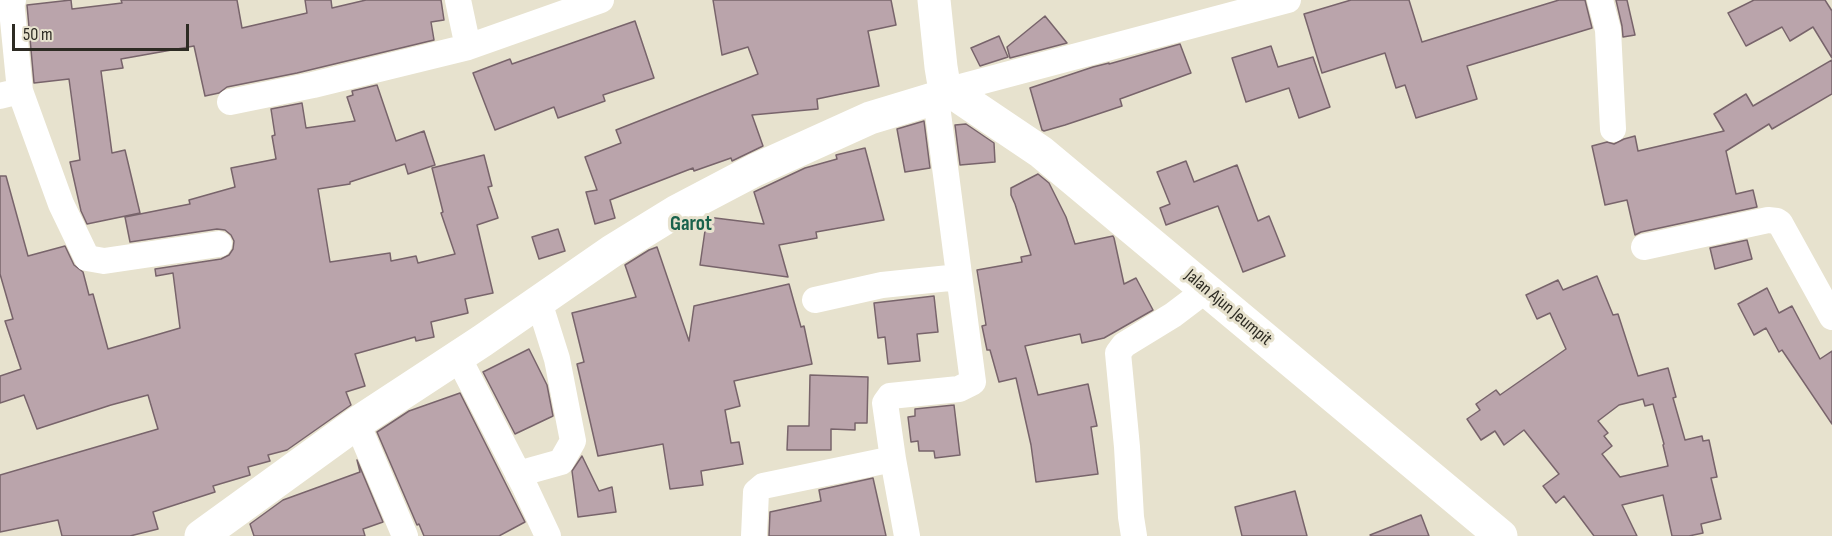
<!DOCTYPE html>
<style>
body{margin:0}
#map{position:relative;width:1832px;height:536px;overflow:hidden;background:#e7e2ce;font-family:"Sofia Sans Condensed",sans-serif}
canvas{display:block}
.scale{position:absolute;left:12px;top:24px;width:177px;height:27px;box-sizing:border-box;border:3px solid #2d2b23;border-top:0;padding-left:8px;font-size:18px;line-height:21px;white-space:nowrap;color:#2d2b23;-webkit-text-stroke:4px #e7e2ce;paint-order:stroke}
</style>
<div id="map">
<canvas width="1832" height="536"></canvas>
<div class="scale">50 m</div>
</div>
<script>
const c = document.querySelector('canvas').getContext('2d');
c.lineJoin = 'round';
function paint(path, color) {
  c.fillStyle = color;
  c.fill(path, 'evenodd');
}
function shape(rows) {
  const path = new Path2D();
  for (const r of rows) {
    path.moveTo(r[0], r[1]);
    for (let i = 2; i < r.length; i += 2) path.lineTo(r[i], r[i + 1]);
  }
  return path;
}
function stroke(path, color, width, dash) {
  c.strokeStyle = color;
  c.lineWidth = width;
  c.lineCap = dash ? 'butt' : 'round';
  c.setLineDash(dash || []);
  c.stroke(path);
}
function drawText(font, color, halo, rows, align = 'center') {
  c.font = font + ' "Sofia Sans Condensed",sans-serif';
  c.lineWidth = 6;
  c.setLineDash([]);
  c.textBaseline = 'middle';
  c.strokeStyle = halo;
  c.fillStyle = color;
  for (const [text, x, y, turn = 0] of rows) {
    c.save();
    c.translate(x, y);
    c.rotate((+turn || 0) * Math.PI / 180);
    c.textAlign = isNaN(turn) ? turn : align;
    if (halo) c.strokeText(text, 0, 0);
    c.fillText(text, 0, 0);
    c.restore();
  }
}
const building = shape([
 [71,0,72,9,122,3,121,0,237,0,242,28,307,13,305,0,331,0,332,8,366,0,441,0,444,20,431,22,434,40,297,73,227,87,219,93,205,96,194,46,121,59,123,68,101,71,112,153,125,150,140,213,87,224,81,211,70,162,80,160,69,79,34,83,27,5,71,0],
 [713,0,891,0,896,25,868,31,879,86,817,99,818,109,752,115,763,146,732,161,731,158,694,171,693,168,610,200,615,218,595,224,586,192,597,190,585,157,621,143,616,130,758,74,748,47,722,55,713,0],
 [1351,0,1409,0,1422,42,1559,0,1585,0,1592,28,1467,66,1477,99,1416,118,1405,85,1396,88,1385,53,1322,73,1304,14,1351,0],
 [1616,0,1627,0,1635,35,1623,37,1622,26,1616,0],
 [1754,0,1825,0,1832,11,1832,58,1813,27,1790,41,1782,27,1746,46,1728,13,1754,0],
 [1045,16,1067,43,1010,58,1007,47,1045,16],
 [635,21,654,78,603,95,605,101,558,118,554,107,495,130,473,73,510,59,512,64,635,21],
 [999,36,1008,57,980,66,971,48,999,36],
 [1180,44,1191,73,1120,99,1122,106,1065,125,1044,131,1042,130,1030,88,1093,67,1109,63,1109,64,1180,44],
 [1271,46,1278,67,1313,57,1330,107,1299,118,1289,88,1246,102,1232,58,1271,46],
 [1832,60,1832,94,1772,129,1769,124,1726,151,1736,194,1753,190,1757,207,1641,232,1635,235,1627,200,1605,205,1592,146,1607,142,1614,144,1624,139,1635,136,1638,151,1724,131,1714,114,1746,94,1753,106,1832,60],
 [377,85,396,141,424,131,435,165,408,174,405,164,350,182,350,184,318,189,330,262,390,253,391,261,416,256,418,263,455,254,441,213,443,212,432,168,484,155,492,186,488,187,498,218,477,225,493,293,465,299,468,313,431,322,434,337,416,341,415,337,355,354,365,386,346,392,351,405,287,450,268,455,270,461,248,467,250,475,213,486,215,492,153,512,158,529,130,536,62,536,58,520,0,532,0,475,158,429,148,395,111,405,37,429,24,395,0,403,0,376,21,369,5,321,13,319,0,274,0,176,6,176,28,256,65,246,74,265,83,272,89,295,93,294,108,349,180,328,173,273,156,276,155,269,221,259,229,255,233,249,234,241,231,235,225,230,217,229,130,242,125,217,190,204,189,200,235,187,231,168,276,159,272,136,275,135,271,109,302,103,306,128,355,121,347,97,353,95,352,91,377,85],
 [924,121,930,168,905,172,897,129,924,121],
 [966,124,994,143,995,162,960,165,955,125,966,124],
 [865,148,884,220,816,232,817,238,779,245,788,277,700,265,707,217,764,224,754,192,805,168,837,159,836,155,865,148],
 [1186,161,1194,182,1237,165,1258,221,1269,216,1285,256,1243,272,1218,206,1166,225,1160,208,1170,204,1157,172,1186,161],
 [1038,174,1049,183,1066,217,1075,244,1113,236,1114,238,1124,284,1136,278,1153,310,1104,338,1082,343,1080,334,1025,346,1038,395,1088,384,1097,426,1091,427,1098,474,1036,482,1031,445,1016,378,999,382,990,350,987,350,982,326,986,325,977,270,1022,262,1021,257,1031,255,1015,204,1011,195,1011,188,1038,174],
 [558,229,565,251,539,259,532,237,558,229],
 [1747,240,1752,259,1715,269,1710,248,1747,240],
 [657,247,689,341,694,306,789,284,801,327,804,326,812,364,734,381,740,406,725,410,731,443,739,442,743,464,701,471,703,485,670,489,663,444,598,456,577,364,584,362,572,313,636,297,625,265,649,250,657,247],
 [1597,276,1613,315,1618,314,1638,376,1668,368,1676,397,1673,398,1685,440,1702,436,1703,441,1709,440,1717,477,1711,478,1721,519,1701,524,1703,533,1689,536,1672,536,1663,495,1622,505,1637,536,1594,536,1564,496,1556,503,1543,486,1559,474,1524,430,1504,445,1495,431,1481,440,1467,419,1480,410,1476,404,1496,390,1500,395,1566,349,1550,313,1537,319,1526,295,1558,280,1563,290,1597,276],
 [1643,399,1645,406,1653,404,1664,444,1663,445,1668,466,1620,477,1602,454,1612,446,1604,436,1608,433,1598,421,1619,405,1643,399],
 [1767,288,1779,313,1792,306,1820,359,1832,351,1832,424,1782,350,1779,352,1766,328,1754,335,1738,304,1767,288],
 [934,296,938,332,917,334,920,361,888,364,885,337,878,338,874,303,934,296],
 [529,349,547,385,553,416,515,434,483,372,529,349],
 [810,375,868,377,867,423,855,423,855,430,831,429,831,450,787,450,788,426,809,426,810,375],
 [460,393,525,522,499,536,424,536,419,524,417,525,377,432,409,411,460,393],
 [954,405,960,455,935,458,934,451,919,451,918,441,911,442,908,417,915,416,915,409,954,405],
 [582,456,599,491,612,487,616,512,578,517,572,471,582,456],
 [357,460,383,522,363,529,365,536,254,536,250,524,283,500,360,472,357,460],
 [873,478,886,536,769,536,770,512,821,501,819,490,873,478],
 [1295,491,1307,536,1242,536,1235,507,1295,491],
 [1421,515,1429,536,1371,536,1370,535,1421,515]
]);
paint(building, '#baa4ab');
stroke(building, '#78646b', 1.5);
stroke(shape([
 [458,0,468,47],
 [1600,0,1608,30,1613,129],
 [949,90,1288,0],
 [20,91,61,204,87,258,104,261,219,244],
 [0,96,20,91,11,0,13,0],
 [230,102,313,85,468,47,601,0],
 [1644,247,1768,220,1777,221,1780,223,1832,317],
 [815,300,882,285,959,277],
 [458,357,524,485,548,536],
 [357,423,405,536],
 [518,474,561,462,573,441,557,359,539,302],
 [754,536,756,492,763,486,893,459],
 [907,536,893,459,885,403,890,396,959,389,973,382,936,98],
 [1134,536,1131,517,1127,447,1118,353,1124,345,1173,315,1206,290]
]), '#fff', 26);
stroke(shape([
 [934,0,941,67,943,79,949,90],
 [949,90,1041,152,1501,536],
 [201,536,357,423,482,341,612,251,677,211,755,170,870,118,936,98,949,90]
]), '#fff', 33);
drawText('18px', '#2d2b23', '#e7e2ce', [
 ["Jalan Ajun Jeumpit",1228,308,40]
]);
drawText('bold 21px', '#18614b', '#e7e2ce', [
 ["Garot",691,225]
]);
</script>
